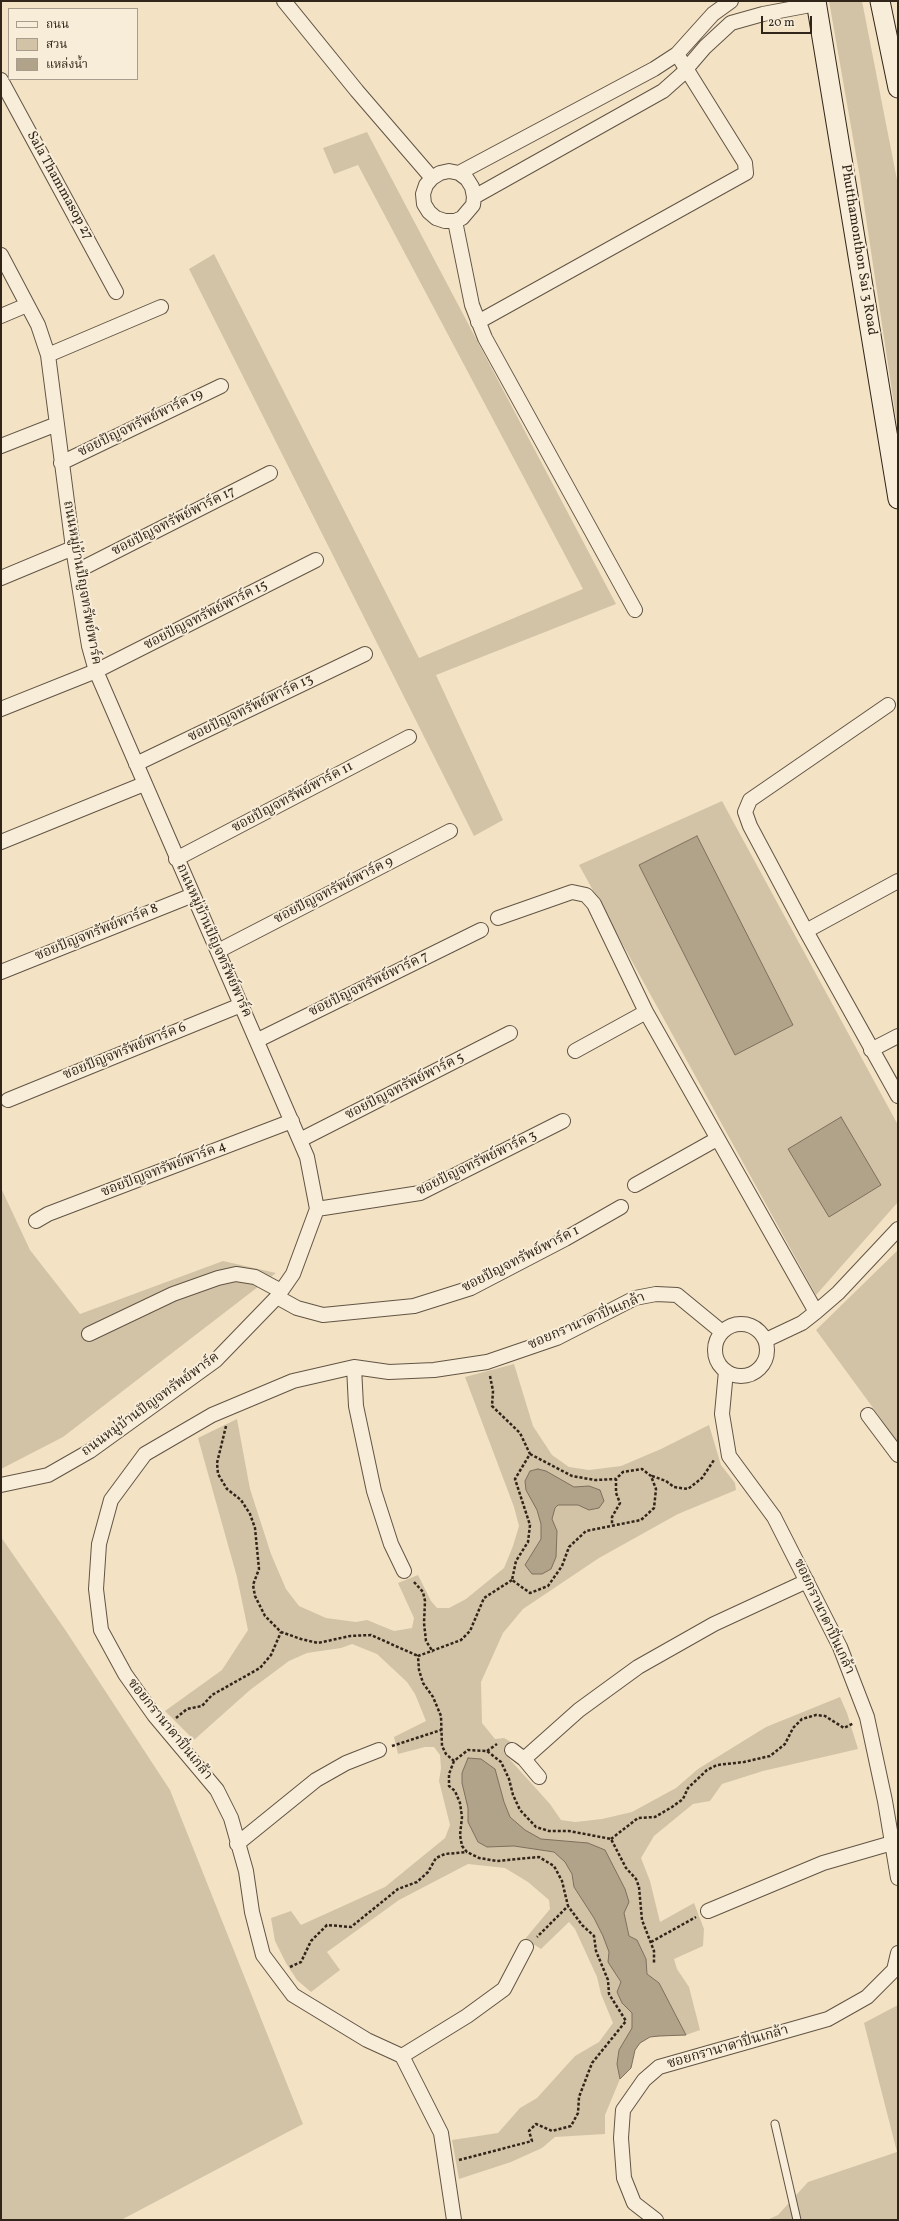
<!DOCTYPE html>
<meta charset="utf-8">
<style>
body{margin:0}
#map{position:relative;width:899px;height:2221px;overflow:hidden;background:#f3e3c4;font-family:Vollkorn,"Noto Serif Thai",serif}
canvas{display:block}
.frame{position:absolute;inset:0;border:2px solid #312519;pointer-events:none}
.legend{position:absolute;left:8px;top:8px;width:130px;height:72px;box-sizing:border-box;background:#f7edd9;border:1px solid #a89d8c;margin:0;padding:5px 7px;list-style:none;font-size:12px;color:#312519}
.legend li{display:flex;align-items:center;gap:8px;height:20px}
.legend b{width:20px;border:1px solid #a89d8c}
.scale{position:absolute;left:761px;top:16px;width:51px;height:18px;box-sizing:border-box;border:2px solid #312519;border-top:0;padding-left:5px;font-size:12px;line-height:14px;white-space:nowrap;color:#312519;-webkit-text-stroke:3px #f7edd9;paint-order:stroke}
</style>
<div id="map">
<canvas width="899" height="2221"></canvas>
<div class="frame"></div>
<ul class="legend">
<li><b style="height:5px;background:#f7edd9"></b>ถนน</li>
<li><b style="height:11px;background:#d2c3a7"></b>สวน</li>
<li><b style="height:11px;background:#b1a28a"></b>แหล่งน้ำ</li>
</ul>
<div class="scale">20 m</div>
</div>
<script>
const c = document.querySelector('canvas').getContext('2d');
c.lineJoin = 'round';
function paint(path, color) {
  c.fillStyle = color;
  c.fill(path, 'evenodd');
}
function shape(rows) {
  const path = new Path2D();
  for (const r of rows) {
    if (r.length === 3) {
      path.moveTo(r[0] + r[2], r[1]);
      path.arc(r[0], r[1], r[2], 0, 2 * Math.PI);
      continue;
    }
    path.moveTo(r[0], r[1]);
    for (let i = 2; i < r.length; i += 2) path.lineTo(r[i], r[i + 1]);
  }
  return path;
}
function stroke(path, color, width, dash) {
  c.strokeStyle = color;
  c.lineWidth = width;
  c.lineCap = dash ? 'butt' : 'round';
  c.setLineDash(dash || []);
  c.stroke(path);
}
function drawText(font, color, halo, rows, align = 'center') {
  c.font = font + ' Vollkorn,"Noto Serif Thai",serif';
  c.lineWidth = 4;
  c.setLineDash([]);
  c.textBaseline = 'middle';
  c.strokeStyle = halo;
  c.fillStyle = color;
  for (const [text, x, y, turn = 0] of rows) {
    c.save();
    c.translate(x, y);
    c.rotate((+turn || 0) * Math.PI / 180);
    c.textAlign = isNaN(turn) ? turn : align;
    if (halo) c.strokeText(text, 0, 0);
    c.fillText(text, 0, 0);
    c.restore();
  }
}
paint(shape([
 [829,1,862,1,898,185,898,431,860,178],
 [367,132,616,604,436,675,503,820,474,836,189,269,214,254,419,658,583,589,358,165,334,174,323,148],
 [722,801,898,1125,898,1202,816,1295,579,865],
 [1,1188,30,1250,80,1314,223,1261,276,1273,63,1437,1,1469],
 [898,1250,898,1442,816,1330],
 [514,1364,533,1426,552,1455,569,1467,589,1470,621,1466,661,1449,709,1425,721,1465,735,1483,736,1490,678,1514,599,1558,523,1609,503,1633,481,1682,482,1723,495,1739,504,1738,511,1742,504,1753,550,1804,561,1820,575,1822,602,1819,632,1812,676,1788,698,1769,766,1727,840,1697,847,1713,858,1749,763,1771,722,1784,710,1801,693,1804,654,1836,641,1858,650,1881,660,1922,694,1903,704,1929,703,1946,674,1959,677,1969,689,1987,700,2030,686,2035,650,2037,640,2043,635,2050,631,2068,620,2079,605,2115,605,2134,555,2137,542,2148,511,2162,459,2179,452,2140,498,2133,520,2108,537,2098,575,2056,599,2042,613,2023,601,1994,597,1977,575,1929,569,1922,541,1949,525,1939,550,1909,549,1900,528,1882,505,1868,468,1864,399,1900,327,1952,340,1970,311,1992,297,1980,286,1963,275,1941,271,1918,291,1911,301,1925,385,1887,445,1838,450,1825,439,1781,441,1768,440,1755,434,1747,425,1747,398,1754,394,1737,426,1721,415,1694,407,1682,377,1654,352,1644,341,1648,307,1653,289,1661,250,1690,194,1740,165,1711,222,1670,248,1630,237,1577,198,1438,237,1419,250,1489,271,1554,286,1589,299,1606,326,1618,356,1622,367,1620,394,1631,412,1628,414,1618,398,1583,418,1575,431,1601,437,1608,449,1608,466,1599,504,1568,513,1546,519,1526,514,1507,465,1377],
 [1,1537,66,1631,170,1790,303,2124,121,2220,1,2220],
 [898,2005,898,2220,767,2220,778,2215,808,2182,897,2152,864,2023]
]), '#d2c3a7');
const water = shape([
 [697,836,793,1025,735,1055,639,865,697,836],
 [841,1117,881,1185,829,1217,788,1149,841,1117],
 [538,1469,546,1471,574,1487,589,1486,600,1490,604,1501,599,1508,589,1510,578,1505,558,1505,555,1508,552,1519,557,1531,556,1557,551,1569,542,1574,532,1574,525,1565,541,1539,541,1524,537,1510,526,1490,525,1481,530,1471,538,1469],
 [468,1758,481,1759,495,1769,504,1802,510,1817,525,1830,541,1839,588,1843,605,1850,625,1889,629,1902,624,1913,629,1936,637,1940,646,1959,647,1974,659,1983,686,2035,659,2036,650,2037,640,2043,635,2050,631,2068,620,2079,617,2064,619,2050,632,2028,632,2013,622,2003,617,1992,621,1982,608,1962,609,1952,603,1936,594,1918,574,1887,572,1874,565,1862,554,1852,514,1846,487,1847,478,1842,468,1822,468,1808,462,1783,462,1773,468,1758]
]);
paint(water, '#b1a28a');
stroke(water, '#7e705d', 1);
const service = shape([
 [775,2124,797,2220]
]);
const minor = shape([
 [284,1,357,91,432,178],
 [1,80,116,292],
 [459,173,467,179,472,187,474,197,473,205,462,218,455,221,445,221,436,218,429,212,424,204,423,194,426,185,432,178,440,173,449,171,459,173,654,69,677,54,713,14,731,1],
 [474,197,663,91,681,75,705,47,731,23,763,14,816,4],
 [455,221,472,305,485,338,635,610],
 [1,255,38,325,48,355,73,548,89,646,96,671,307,1157,317,1209,293,1274,277,1297,216,1360,90,1451,48,1475,1,1485],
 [1,316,27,305],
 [478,322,746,173,745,163,677,54],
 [48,355,161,307],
 [1,446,57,424],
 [61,463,221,386],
 [77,571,270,473],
 [1,578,73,548],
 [888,705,750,800,745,812,750,826,806,931,898,1096],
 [1,709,96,671,316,560],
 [136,764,365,654],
 [1,842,144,784],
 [176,859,409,737],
 [498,918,572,892,586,895,594,904,646,1012,816,1312],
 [806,931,898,881],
 [218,951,450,831],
 [1,972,193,895],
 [258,1040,481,930],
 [871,1050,898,1036],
 [575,1051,646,1012],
 [8,1100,241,1005],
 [300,1140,510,1033],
 [635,1185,717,1139],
 [317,1209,420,1193,563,1121],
 [36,1221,48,1214,292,1121],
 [277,1297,297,1308,323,1315,414,1306,471,1288,565,1239,621,1207],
 [741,1350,26],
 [89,1334,173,1294,218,1278,236,1274,255,1277,281,1291],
 [766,1340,802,1323,816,1312,838,1293,898,1229],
 [354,1367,356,1406,374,1491,391,1544,404,1571],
 [726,1371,722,1414,729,1456,774,1517,840,1647,867,1717,885,1801,898,1878],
 [868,1415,898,1455],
 [512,1750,524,1759,539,1777],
 [524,1759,579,1710,638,1667,714,1624,807,1581],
 [237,1844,316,1780,346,1763,379,1750],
 [708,1911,823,1863,892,1843],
 [402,2056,467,2016,504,1989,526,1947],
 [454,2220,441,2133,402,2056,367,2040,293,1995,263,1955,252,1912,246,1871,231,1818,217,1790,154,1715,125,1674,101,1630,96,1589,99,1544,111,1500,145,1454,212,1415,293,1381,354,1367,389,1372,434,1370,487,1362,557,1338,635,1298,656,1294,677,1295,722,1332],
 [656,2220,634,2203,624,2178,621,2138,623,2110,644,2080,659,2067,828,2019,867,1997,894,1970,898,1953]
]);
const secondary = shape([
 [816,1,898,499],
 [880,1,898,88]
]);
stroke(service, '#625444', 9);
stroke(minor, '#625444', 16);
stroke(secondary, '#312519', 21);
stroke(shape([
 [490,1376,493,1391,492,1406,520,1433,530,1454,515,1479,530,1525,528,1542,516,1561,512,1580,530,1593,548,1586,562,1566,569,1547,586,1531,641,1520,654,1508,656,1489,651,1476,642,1469,623,1472,616,1479,616,1493,620,1503,612,1517,612,1525],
 [226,1426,217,1463,218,1474,227,1489,241,1500,250,1514,255,1528,259,1569,253,1585,255,1596,265,1616,281,1632,301,1639,318,1643,350,1636,371,1635,418,1656],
 [530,1454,572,1476,595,1480,616,1479],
 [652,1476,666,1481,674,1487,688,1489,702,1478,714,1460],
 [512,1580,484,1598,470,1631,461,1640,418,1656,419,1670,423,1683,433,1697,441,1716,442,1746,446,1754,454,1761,468,1750,487,1751,501,1762,509,1779,513,1795,520,1810,536,1827,549,1831,569,1831,611,1839,626,1868,636,1879,639,1887,642,1920,654,1951,654,1963],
 [414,1582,423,1592,425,1601,424,1623,426,1641,433,1652],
 [176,1718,187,1709,202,1706,212,1695,260,1668,271,1655,281,1632],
 [392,1746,441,1730],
 [487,1751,497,1744],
 [454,1761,449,1774,449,1786,455,1791,460,1803,462,1817,460,1835,462,1846,467,1852,479,1858,497,1861,539,1857,554,1866,562,1881,568,1906,537,1937],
 [611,1839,638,1818,655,1817,672,1807,683,1799,688,1788,707,1770,717,1765,744,1762,770,1756,785,1744,793,1728,802,1719,816,1715,825,1716,844,1728,854,1723],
 [651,1942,696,1917],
 [290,1967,301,1962,311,1941,327,1925,351,1927,398,1889,417,1882,428,1872,436,1858,445,1854,467,1852],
 [459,2160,532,2141,529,2131,536,2124,552,2131,571,2126,578,2113,579,2097,592,2063,626,2021,609,1994,608,1980,596,1951,594,1936,582,1925,568,1906]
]), '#312519', 2.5, [3, 2]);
stroke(service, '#f7edd9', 7);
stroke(minor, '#f7edd9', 14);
stroke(secondary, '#f7edd9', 19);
drawText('14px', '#312519', '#f7edd9', [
 ["Sala Thammasop 27",59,186,61],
 ["Phutthamonthon Sai 3 Road",858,250,81],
 ["ซอยปัญจทรัพย์พาร์ค 19",141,424,-26],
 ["ซอยปัญจทรัพย์พาร์ค 17",174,522,-27],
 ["ถนนหมู่บ้านปัญจทรัพย์พาร์ค",81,583,80],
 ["ซอยปัญจทรัพย์พาร์ค 15",206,616,-27],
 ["ซอยปัญจทรัพย์พาร์ค 13",251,709,-26],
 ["ซอยปัญจทรัพย์พาร์ค 11",293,798,-28],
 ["ซอยปัญจทรัพย์พาร์ค 9",334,891,-27],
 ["ซอยปัญจทรัพย์พาร์ค 8",97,933,-22],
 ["ถนนหมู่บ้านปัญจทรัพย์พาร์ค",213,941,66],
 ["ซอยปัญจทรัพย์พาร์ค 7",369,985,-26],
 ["ซอยปัญจทรัพย์พาร์ค 6",125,1052,-22],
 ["ซอยปัญจทรัพย์พาร์ค 5",405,1087,-27],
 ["ซอยปัญจทรัพย์พาร์ค 3",477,1164,-26],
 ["ซอยปัญจทรัพย์พาร์ค 4",164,1170,-21],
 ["ซอยปัญจทรัพย์พาร์ค 1",521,1260,-27],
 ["ซอยกรานาดาปิ่นเกล้า",587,1322,-23],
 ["ถนนหมู่บ้านปัญจทรัพย์พาร์ค",151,1405,-36],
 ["ซอยกรานาดาปิ่นเกล้า",823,1617,65],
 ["ซอยกรานาดาปิ่นเกล้า",169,1730,51],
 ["ซอยกรานาดาปิ่นเกล้า",728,2048,-16]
]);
</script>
